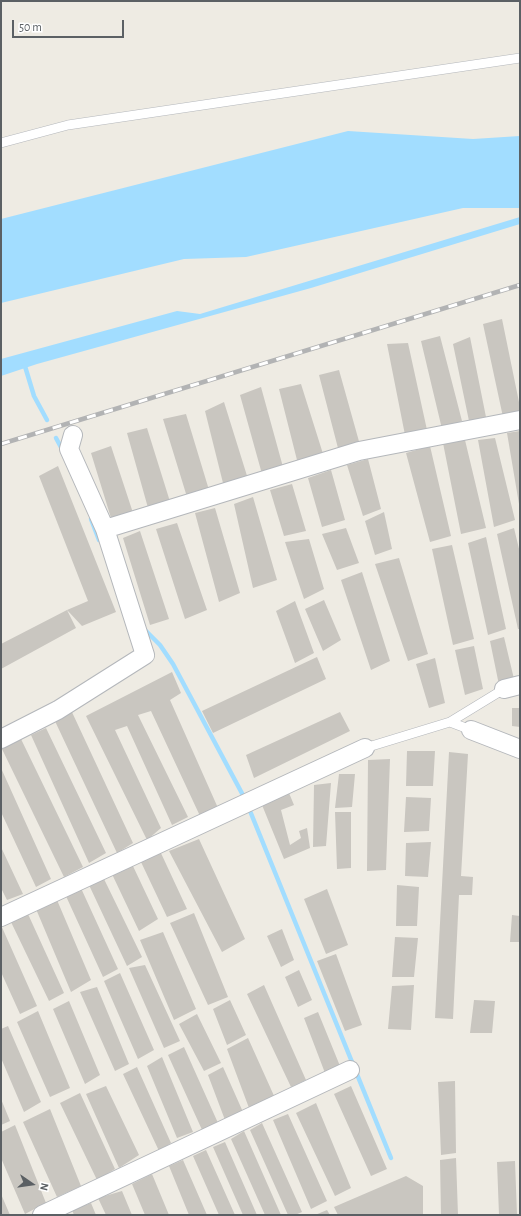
<!DOCTYPE html>
<style>
body{margin:0}
#map{position:relative;width:521px;height:1216px;overflow:hidden;background:#eeebe3;font-family:"Alegreya Sans",sans-serif}
canvas{display:block}
.frame{position:absolute;inset:0;border:2px solid #5b6064;pointer-events:none}
.north{position:absolute;left:12px;top:1164px;width:40px;height:40px;-webkit-text-stroke:3px #fff;paint-order:stroke;rotate:103deg;font-size:11px;font-weight:700;line-height:16px;text-align:center;color:#5b6064}
.north::after{content:'';display:block;margin:auto;width:14px;height:18px;background:#5b6064;clip-path:polygon(50% 0,100% 100%,50% 72%,0 100%)}
.scale{position:absolute;left:12px;top:20px;width:112px;height:18px;box-sizing:border-box;border:2px solid #5b6064;border-top:0;padding-left:5px;font-size:12px;line-height:14px;white-space:nowrap;color:#5b6064;-webkit-text-stroke:3px #fff;paint-order:stroke}
</style>
<div id="map">
<canvas width="521" height="1216"></canvas>
<div class="frame"></div>
<div class="north">N</div>
<div class="scale">50 m</div>
</div>
<script>
const c = document.querySelector('canvas').getContext('2d');
c.lineJoin = 'round';
function paint(path, color) {
  c.fillStyle = color;
  c.fill(path, 'evenodd');
}
function shape(rows) {
  const path = new Path2D();
  for (const r of rows) {
    path.moveTo(r[0], r[1]);
    for (let i = 2; i < r.length; i += 2) path.lineTo(r[i], r[i + 1]);
  }
  return path;
}
function stroke(path, color, width, dash) {
  c.strokeStyle = color;
  c.lineWidth = width;
  c.lineCap = dash ? 'butt' : 'round';
  c.setLineDash(dash || []);
  c.stroke(path);
}
paint(shape([
 [348,131,473,139,520,136,520,208,463,208,246,257,184,259,1,303,1,219],
 [520,217,520,224,311,288,37,364,1,376,1,359,177,311,200,314]
]), '#a2ddff');
stroke(shape([
 [24,363,34,396,47,420],
 [56,438,63,451],
 [91,519,99,540],
 [144,629,160,645,173,664,245,799],
 [248,806,391,1158]
]), '#a2ddff', 4.5);
paint(shape([
 [502,319,520,407,520,411,503,417,483,324],
 [440,336,462,421,442,429,421,341],
 [470,337,486,417,469,421,453,344],
 [408,343,427,430,405,435,387,344],
 [339,370,360,445,339,452,319,375],
 [301,384,324,457,298,464,279,389],
 [261,387,283,467,262,474,240,395],
 [224,402,248,479,224,487,205,411],
 [186,414,209,490,187,497,163,419],
 [147,428,172,508,150,515,127,433],
 [520,431,520,504,519,504,507,433],
 [495,438,515,520,494,527,478,440],
 [465,440,486,528,461,534,443,443],
 [111,446,136,522,115,531,91,453],
 [430,446,451,536,430,542,406,453],
 [368,459,381,509,363,516,347,465],
 [58,466,116,612,82,626,67,610,88,601,39,476],
 [331,470,345,520,322,527,308,478],
 [292,484,306,531,284,536,270,490],
 [253,497,277,580,253,588,234,504],
 [215,508,240,593,219,602,195,513],
 [384,512,392,549,375,555,365,521],
 [177,523,207,610,185,619,156,529],
 [346,528,359,563,337,570,322,534],
 [514,528,520,553,520,629,518,629,497,534],
 [140,531,169,619,150,625,123,538],
 [486,537,506,629,488,635,468,543],
 [309,539,324,589,304,599,285,542],
 [452,545,474,639,453,645,432,549],
 [399,558,428,654,408,661,375,564],
 [362,572,390,661,371,670,341,580],
 [324,600,341,640,323,651,305,609],
 [295,601,314,653,295,663,276,611],
 [67,610,76,628,1,669,1,644],
 [504,637,514,679,499,685,490,641],
 [474,646,483,689,465,695,455,650],
 [317,657,326,679,213,733,202,711],
 [435,658,445,703,429,708,416,664],
 [172,672,181,693,170,700,218,808,200,816,151,711,138,715,188,817,172,825,127,726,115,730,161,828,147,840,86,716],
 [512,708,520,708,520,727,512,726],
 [71,710,133,843,117,853,54,719],
 [340,712,350,731,254,778,246,755],
 [46,728,106,853,89,863,31,735],
 [21,739,83,867,64,877,2,749],
 [407,751,435,751,433,786,406,786],
 [449,752,468,754,461,876,473,877,472,895,459,895,453,1019,435,1018],
 [390,759,386,870,367,871,368,760],
 [1,768,51,879,36,887,1,812],
 [339,774,355,774,352,807,335,808],
 [331,783,326,846,313,847,314,785],
 [289,793,294,805,281,810,290,845,301,838,299,831,307,828,310,848,284,859,262,805],
 [406,797,431,798,429,831,404,832],
 [335,812,351,812,351,868,337,869],
 [199,839,245,939,222,952,169,851],
 [431,842,428,877,405,876,406,843],
 [1,847,23,894,7,900,1,888],
 [160,851,187,909,167,917,141,862],
 [132,864,158,919,139,931,111,872],
 [104,879,142,957,127,966,89,885],
 [397,885,419,887,417,926,396,926],
 [80,886,118,969,103,977,65,894],
 [327,889,348,945,326,954,304,899],
 [57,900,91,980,71,992,36,909],
 [194,913,228,997,208,1005,170,923],
 [28,914,64,993,49,1001,11,922],
 [512,915,520,916,520,942,510,942],
 [1,925,37,1006,20,1014,1,972],
 [282,929,294,960,281,967,267,936],
 [163,932,196,1009,174,1020,140,940],
 [395,937,418,938,414,977,392,977],
 [336,954,362,1025,345,1031,317,961],
 [145,965,180,1041,164,1048,129,968],
 [299,970,312,1000,298,1007,285,977],
 [120,973,154,1050,138,1059,104,981],
 [264,985,306,1080,291,1087,247,994],
 [414,985,411,1030,388,1029,392,986],
 [97,987,129,1064,115,1071,80,992],
 [230,1000,246,1035,227,1045,213,1009],
 [474,1000,495,1001,492,1033,470,1033],
 [69,1001,100,1075,85,1084,53,1009],
 [38,1011,70,1088,50,1097,17,1022],
 [318,1012,340,1066,325,1073,304,1018],
 [197,1014,221,1063,204,1071,179,1024],
 [8,1026,41,1102,24,1112,1,1058,1,1029],
 [248,1038,275,1098,249,1108,227,1049],
 [184,1047,218,1123,203,1132,168,1055],
 [162,1057,193,1132,177,1138,147,1066],
 [137,1067,171,1143,159,1151,123,1074],
 [223,1067,243,1112,225,1120,208,1075],
 [455,1081,456,1153,441,1155,438,1082],
 [106,1086,139,1155,119,1168,86,1094],
 [351,1086,387,1169,371,1176,334,1094],
 [80,1093,115,1169,97,1180,60,1103],
 [1,1099,10,1121,1,1125],
 [316,1103,351,1188,335,1196,296,1113],
 [50,1109,81,1186,57,1197,23,1122],
 [288,1114,327,1201,311,1209,273,1120],
 [262,1123,302,1212,295,1215,288,1215,250,1130],
 [15,1125,46,1203,25,1214,1,1158,1,1132],
 [244,1131,281,1215,265,1215,231,1139],
 [225,1142,257,1215,243,1215,213,1147],
 [206,1150,235,1215,219,1215,193,1156],
 [456,1158,458,1215,441,1215,440,1160],
 [183,1160,207,1215,189,1215,169,1166],
 [515,1161,517,1215,499,1215,497,1162],
 [152,1174,169,1215,145,1215,132,1184],
 [406,1176,423,1186,423,1215,338,1215,334,1207],
 [122,1191,132,1215,106,1215,98,1198],
 [1,1194,10,1215,1,1215],
 [91,1203,96,1215,74,1215,72,1210],
 [327,1210,330,1215,315,1215]
]), '#c9c6c0');
const lane = shape([
 [1,143,68,125,520,58],
 [450,722,471,730],
 [365,748,450,722,504,689]
]);
const street = shape([
 [105,529,359,451,520,420],
 [504,689,520,685],
 [471,730,520,749],
 [1,739,58,710,145,655,105,529,69,449,73,435],
 [1,917,365,748],
 [42,1215,350,1070]
]);
stroke(lane, '#b4b7bb', 10);
stroke(street, '#b4b7bb', 20);
stroke(lane, '#fff', 9);
stroke(street, '#fff', 18);
const rail = shape([
 [1,444,520,285]
]);
stroke(rail, '#b2b3b4', 4.5);
stroke(rail, '#fff', 3, [9]);
</script>
